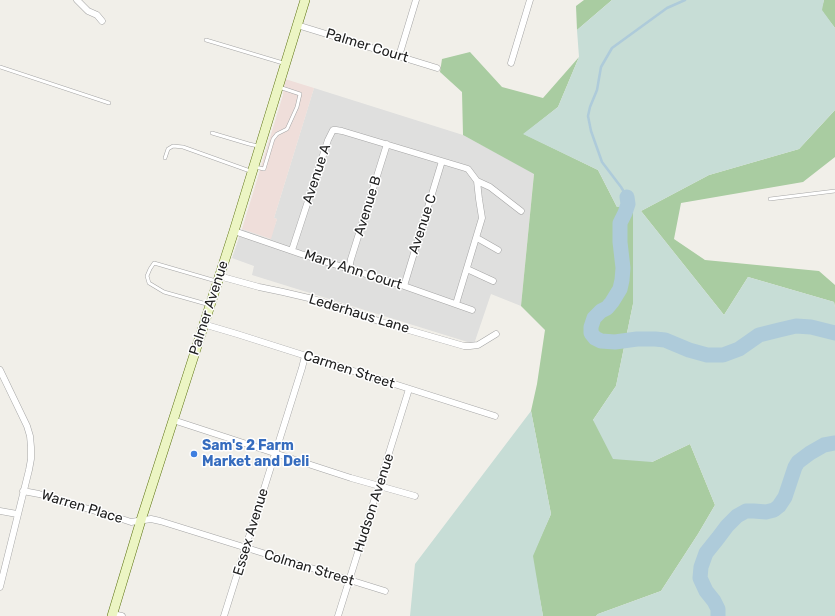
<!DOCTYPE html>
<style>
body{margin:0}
canvas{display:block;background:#f1efe9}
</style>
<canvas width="835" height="616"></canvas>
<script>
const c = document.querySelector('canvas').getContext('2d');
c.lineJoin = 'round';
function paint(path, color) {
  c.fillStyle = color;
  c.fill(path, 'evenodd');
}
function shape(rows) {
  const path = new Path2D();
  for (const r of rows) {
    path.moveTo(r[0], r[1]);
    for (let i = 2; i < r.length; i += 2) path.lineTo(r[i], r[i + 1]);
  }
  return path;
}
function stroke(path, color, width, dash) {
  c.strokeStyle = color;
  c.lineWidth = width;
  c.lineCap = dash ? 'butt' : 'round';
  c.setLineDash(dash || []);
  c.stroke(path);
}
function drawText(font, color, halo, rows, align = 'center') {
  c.font = font + ' Rubik,sans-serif';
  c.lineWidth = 3;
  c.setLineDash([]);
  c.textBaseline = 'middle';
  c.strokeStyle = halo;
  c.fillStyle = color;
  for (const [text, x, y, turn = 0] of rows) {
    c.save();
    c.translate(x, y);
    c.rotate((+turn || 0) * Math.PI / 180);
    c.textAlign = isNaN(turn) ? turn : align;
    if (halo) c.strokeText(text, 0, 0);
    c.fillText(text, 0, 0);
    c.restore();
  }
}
paint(shape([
 [314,88,463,135,534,173,521,306,491,294,474,344,252,275,254,266,232,258,242,229,270,239,277,219,274,218]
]), '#dfdfde');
paint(shape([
 [285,79,314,88,274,218,277,219,271,239,242,229,283,95]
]), '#efdeda');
paint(shape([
 [584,0,612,0,577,30,576,6],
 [824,0,835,0,835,28,821,10],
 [470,52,502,87,543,98,579,57,558,107,524,134,598,170,617,207,633,206,633,304,616,386,593,420,652,462,690,444,715,505,698,534,661,591,598,614,596,616,543,616,532,556,551,514,531,411,537,384,545,330,521,306,534,174,463,135,462,92,440,72,442,59],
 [835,110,835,157,803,182,681,203,674,239,705,260,819,271,835,285,835,307,834,302,748,277,724,315,641,211,709,175,799,149]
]), '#a9cca1');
paint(shape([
 [612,0,824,0,822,10,835,28,835,110,799,149,709,175,641,211,724,315,748,277,834,302,835,307,835,616,596,616,598,614,661,591,698,534,715,505,690,444,652,462,613,459,593,420,616,386,633,304,633,207,617,207,598,170,523,134,558,107,579,57,577,30],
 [531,411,551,514,533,556,543,616,410,616,415,564]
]), '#c7ddd6');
stroke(shape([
 [627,197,621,187,602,162,591,131,588,116,590,107,597,90,601,67,612,48,667,8,685,0]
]), '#aecbda', 2.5);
stroke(shape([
 [627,197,628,204,625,213,620,223,620,242,623,268,622,280,620,289,612,302,607,308,601,311,594,318,591,327,591,333,595,338,601,341,615,342,637,339,655,339,665,340,689,350,707,355,723,355,739,349,759,335,779,330,796,326,811,327,835,333],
 [718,616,718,609,714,601,706,591,700,578,701,567,706,553,718,538,727,526,737,516,746,511,754,511,766,512,774,510,779,506,785,497,795,467,798,462,810,453,824,445,835,443]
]), '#aecbda', 15);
const lane = shape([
 [206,40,283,63],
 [0,67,109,103],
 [212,133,249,144,258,146],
 [165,158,168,149,173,146,183,147,250,171],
 [255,167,264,169,273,139,277,134,287,129,297,107,300,94,279,87],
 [770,199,835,191],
 [210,305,164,292,149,283,147,276,150,269,154,263,216,281]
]);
const street = shape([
 [77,0,88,11,97,15,102,21],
 [297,25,437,68],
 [399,56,416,0],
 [511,63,530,0],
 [234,231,301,254,404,286,472,310],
 [477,238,498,250],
 [292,250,328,140,333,130,336,130,342,131,465,168,468,169,477,181,490,187,521,211],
 [349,269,351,259,387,144],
 [467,269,493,281],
 [219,276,259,287,283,292,313,299,344,308,381,322,464,346,470,346,478,345,496,334],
 [404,286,442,161],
 [456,304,482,218,479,199,477,181],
 [203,324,237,334,495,416],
 [0,370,27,426,30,436,31,447,31,459,29,470,0,587],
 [173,420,351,478,415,496],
 [23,491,39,494,125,520,131,522,151,519,160,521,385,591],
 [0,511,17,514],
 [112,614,122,616],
 [224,616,302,368,305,356],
 [338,616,409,389]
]);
const secondary = shape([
 [112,616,141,520,234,231,305,0]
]);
stroke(lane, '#a5a5a5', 4);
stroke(street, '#a5a5a5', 7);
stroke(secondary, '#5b720f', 10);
stroke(lane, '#fff', 3);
stroke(street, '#fff', 6);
stroke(secondary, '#ecf5c3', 9);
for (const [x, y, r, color] of [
 [194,454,4,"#3f7fe0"]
]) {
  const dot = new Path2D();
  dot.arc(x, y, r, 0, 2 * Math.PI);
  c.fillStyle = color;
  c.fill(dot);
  stroke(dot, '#fff', 1.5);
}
drawText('14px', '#212121', '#fff', [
 ["Palmer Court",367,46,17],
 ["Avenue A",317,174,-72],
 ["Avenue B",368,206,-73],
 ["Avenue C",423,224,-72],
 ["Mary Ann Court",353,270,18],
 ["Palmer Avenue",209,308,-72],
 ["Lederhaus Lane",359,314,17],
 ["Carmen Street",349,370,18],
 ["Hudson Avenue",374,503,-72],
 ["Warren Place",82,507,17],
 ["Essex Avenue",251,532,-73],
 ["Colman Street",309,568,17]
]);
drawText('bold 14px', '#366cbe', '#fff', [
 ["Sam's 2 Farm",202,446],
 ["Market and Deli",202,462]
], 'left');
</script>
